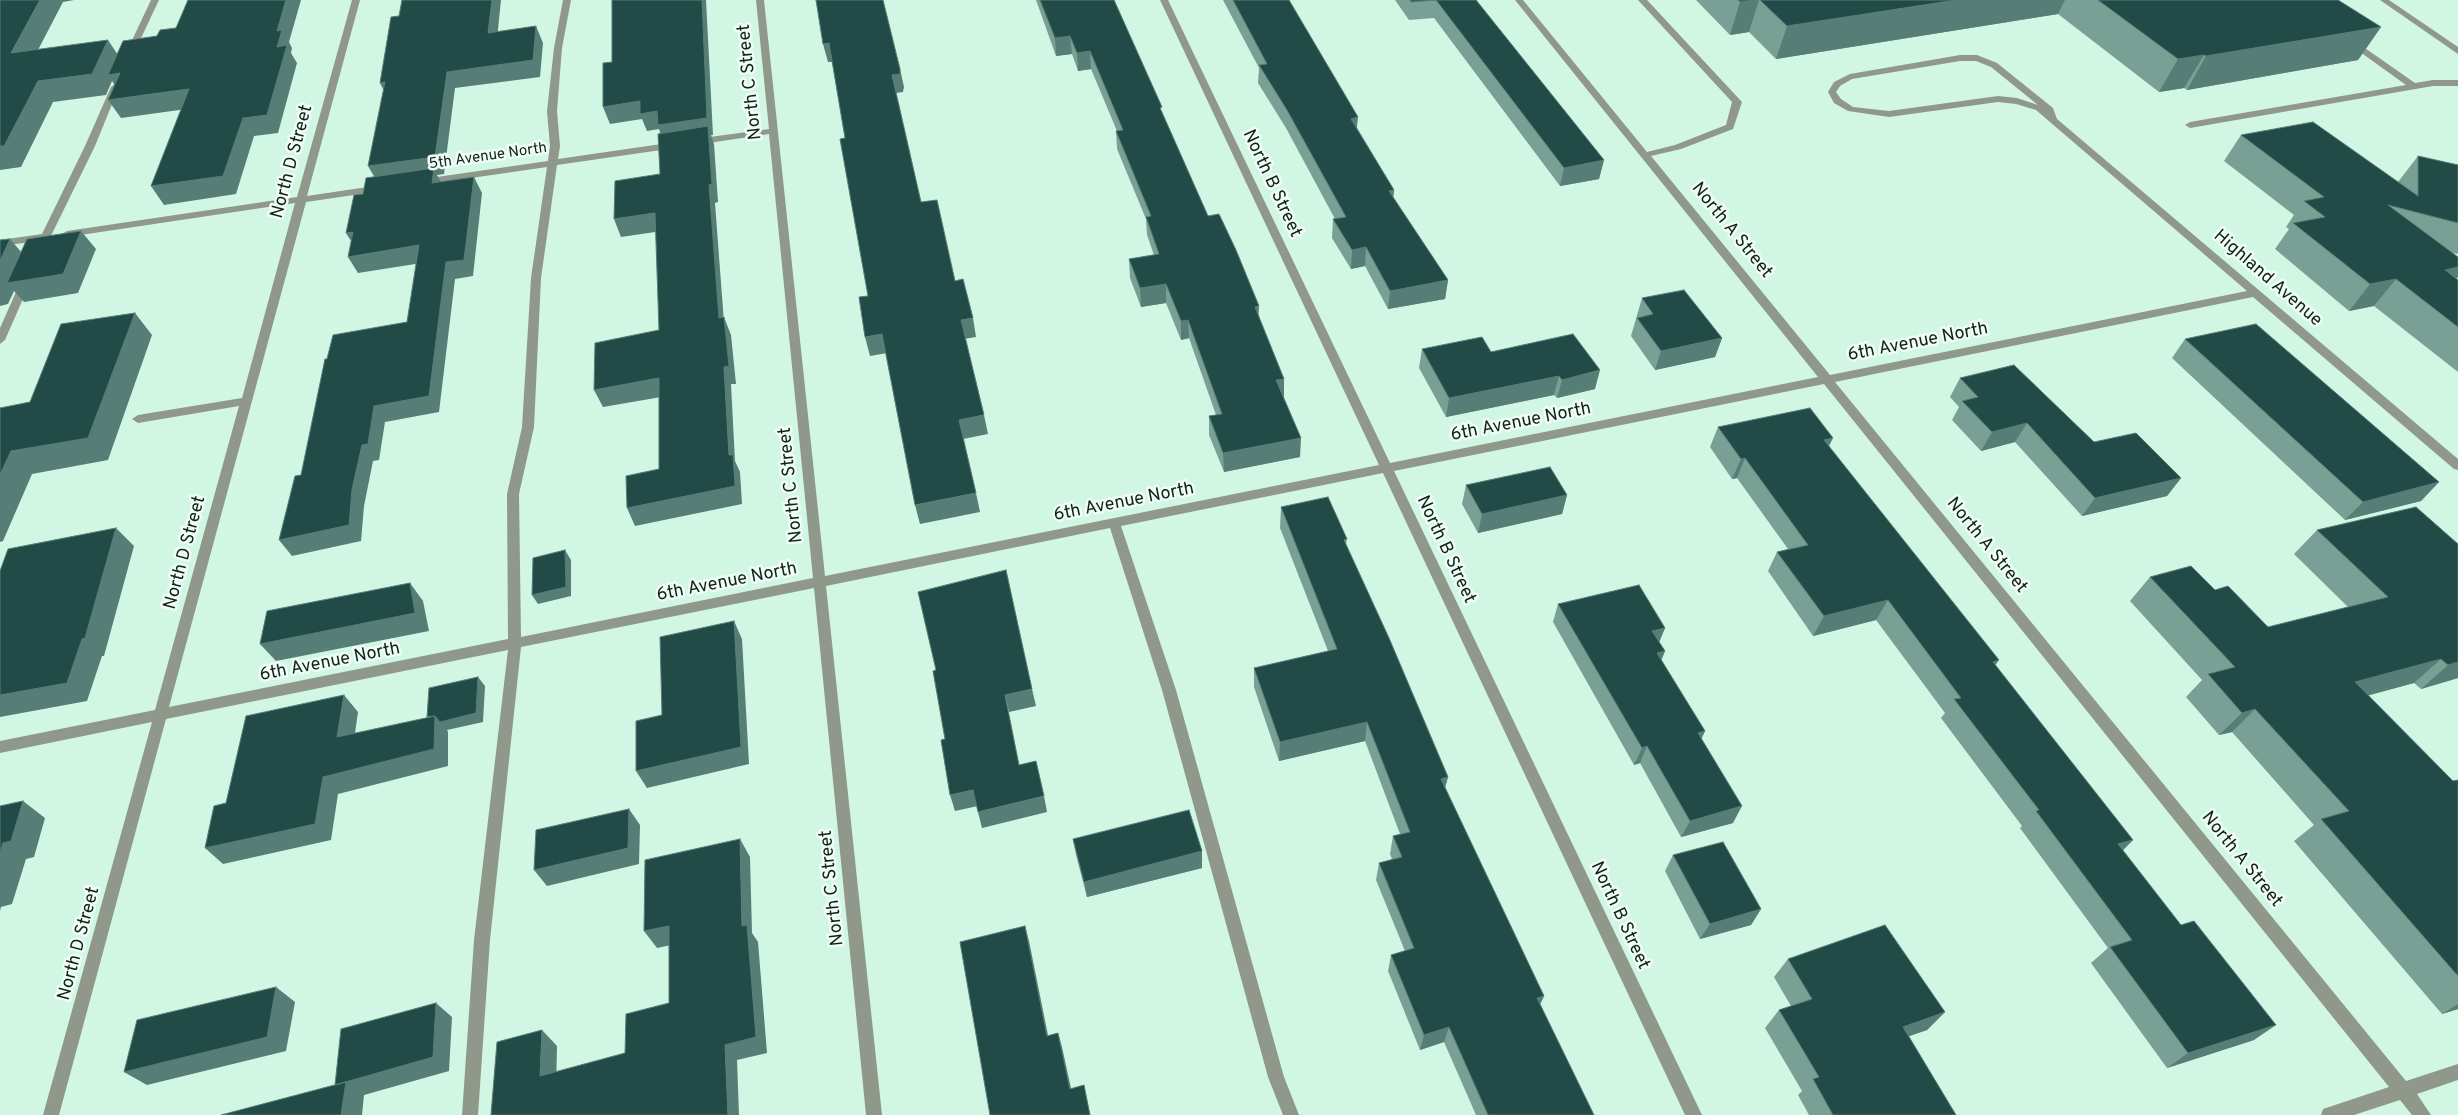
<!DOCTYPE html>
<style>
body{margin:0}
canvas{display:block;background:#d1f6e3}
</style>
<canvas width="2458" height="1115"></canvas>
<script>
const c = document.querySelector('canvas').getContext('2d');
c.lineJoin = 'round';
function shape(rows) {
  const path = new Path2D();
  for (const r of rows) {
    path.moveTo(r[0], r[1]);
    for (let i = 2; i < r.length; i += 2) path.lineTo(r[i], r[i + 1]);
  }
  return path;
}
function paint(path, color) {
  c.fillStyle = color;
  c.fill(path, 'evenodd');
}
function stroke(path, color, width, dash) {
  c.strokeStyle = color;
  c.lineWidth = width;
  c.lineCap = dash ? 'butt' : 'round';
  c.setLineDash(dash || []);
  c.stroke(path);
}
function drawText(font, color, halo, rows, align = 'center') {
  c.font = font + ' Overpass,sans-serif';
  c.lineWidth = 5;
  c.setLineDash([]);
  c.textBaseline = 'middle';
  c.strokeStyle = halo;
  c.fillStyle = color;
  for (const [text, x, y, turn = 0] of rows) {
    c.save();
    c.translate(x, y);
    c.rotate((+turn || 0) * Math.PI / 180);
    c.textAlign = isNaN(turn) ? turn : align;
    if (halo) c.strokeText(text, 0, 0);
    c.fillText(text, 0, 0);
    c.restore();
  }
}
paint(shape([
 [151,0,159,0,134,53,127,55,126,53,151,0],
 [352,0,360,0,307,196,381,185,386,188,381,191,306,202,169,707,508,639,507,494,522,427,531,278,547,167,423,185,418,182,423,179,548,161,550,146,547,111,554,48,563,0,571,0,562,48,557,111,560,146,558,159,675,142,680,145,675,148,557,165,541,278,534,427,519,494,521,637,813,578,769,134,695,145,690,142,695,139,769,129,756,0,764,0,825,576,1379,465,1160,0,1168,0,1390,463,1818,377,1515,0,1523,0,1647,152,1675,145,1726,125,1732,102,1638,0,1647,0,1742,102,1733,129,1681,149,1651,156,1830,375,2247,291,2036,110,2016,104,1998,102,1889,117,1848,111,1834,103,1828,92,1834,82,1850,74,1960,55,1977,55,1997,63,2053,108,2057,119,2458,459,2458,470,2454,469,2253,297,1835,382,2406,1081,2458,1064,2458,1080,2417,1094,2431,1115,2412,1115,2400,1100,2354,1115,2321,1115,2323,1109,2389,1087,1824,384,1394,471,1702,1115,1685,1115,1383,473,1121,526,1176,690,1284,1077,1299,1115,1283,1115,1268,1077,1162,690,1110,528,826,586,882,1115,866,1115,814,588,521,647,490,940,478,1115,462,1115,474,940,508,650,166,719,59,1115,43,1115,152,722,0,753,0,741,155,710,239,406,138,423,132,419,138,415,242,398,295,203,67,237,62,234,67,231,297,197,352,0],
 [1960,61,1976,61,1991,67,2038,105,2017,98,1998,96,1889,111,1853,107,1841,99,1836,92,1840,86,1852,79,1960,61],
 [2380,0,2389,0,2458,47,2458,54,2380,0],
 [2352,39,2415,83,2433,80,2458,80,2458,86,2433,86,2190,128,2185,125,2190,122,2406,85,2349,44,2348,42,2352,39],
 [115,84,119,87,95,146,45,248,37,248,36,246,39,241,0,246,0,240,42,234,85,146,111,87,115,84],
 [25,280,30,283,5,340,0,344,0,328,20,283,25,280]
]), '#8f988b');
paint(shape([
 [1036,0,1114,0,1163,114,1208,216,1258,315,1284,379,1283,397,1300,457,1224,472,1209,435,1209,416,1216,415,1189,338,1181,340,1166,303,1141,307,1130,278,1129,259,1154,255,1147,235,1146,219,1117,149,1116,131,1117,131,1091,69,1078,71,1072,54,1056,56],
 [1223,0,1289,0,1357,128,1394,190,1393,198,1448,280,1445,299,1388,309,1365,266,1351,269,1332,238,1333,219,1335,219,1286,128,1258,83,1259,68],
 [1395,0,1476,0,1604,160,1599,179,1560,186,1434,18,1409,20],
 [1696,0,2338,0,2381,27,2358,60,2187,90,2184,88,2159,92,2058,14,1776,59,1749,32,1730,35],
 [2241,135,2398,182,2418,156,2458,165,2458,254,2452,253,2457,279,2458,280,2458,372,2374,306,2349,311,2275,249,2289,229,2286,227,2294,215,2224,161],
 [1642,298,1722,338,1715,357,1655,370,1631,336],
 [1573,334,1595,389,1557,398,1554,395,1446,417,1419,368,1422,349,1491,352],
 [2185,339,2439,482,2421,501,2345,520,2172,358],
 [1960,378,2094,442,2181,478,2167,496,2082,516,2015,442,1981,451,1952,420,1959,407,1950,397],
 [1718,427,1829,446,1995,665,2133,840,2123,850,2254,1040,2167,1068,2091,963,2108,948,2020,828,2022,826,1941,718,1945,713,1876,620,1813,636,1768,571,1777,552,1788,549,1737,478,1732,479,1710,447],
 [1466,485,1567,495,1562,514,1478,533,1462,504],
 [1281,507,1347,539,1346,545,1448,777,1445,788,1544,996,1540,1004,1594,1115,1476,1115,1444,1042,1420,1050,1388,971,1391,955,1405,951,1376,880,1379,863,1392,859,1390,854,1393,836,1400,834,1365,741,1279,761,1254,687,1254,668,1328,651,1280,528],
 [2416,507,2458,678,2421,689,2414,683,2368,695,2453,781,2458,780,2458,1009,2442,1014,2294,841,2314,825,2232,732,2219,735,2186,697,2202,680,2130,601,2150,577,2215,590,2268,627,2348,607,2294,554,2317,530],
 [1558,604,1665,628,1659,642,1665,651,1661,660,1705,731,1701,739,1733,823,1681,837,1640,763,1634,765,1553,622],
 [1073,839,1202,851,1202,868,1087,897,1076,855],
 [1673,855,1761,909,1751,925,1700,939,1665,871],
 [1788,959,1945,1012,1927,1030,1909,1036,1956,1115,1809,1115,1798,1095,1802,1091,1765,1028,1779,1010,1791,1006,1774,977]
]), '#7aa096');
paint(shape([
 [40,0,74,0,63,2,26,73,11,53],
 [286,0,301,0,289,42,292,48,291,53,297,63,278,133,254,136,236,194,164,205,151,186,243,118,277,47,277,31],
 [492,0,501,0,496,49,488,33],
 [702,0,706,0,713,135,711,135,714,144,718,202,715,203,725,336,719,318,659,129,647,131,642,119,610,124,603,107,640,101],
 [1755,0,1759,0,1749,32,1730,35,1740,2],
 [1956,0,2065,0,2058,14,1776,59,1787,26],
 [536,26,543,43,540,77,455,88,444,174,437,175,442,184,378,183,368,166,447,72],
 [2381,27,2358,60,2187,90,2206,56],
 [1070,36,1072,54,1056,56,1055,38],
 [108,40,122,61,120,73,120,93,112,81,106,95,53,102,21,167,0,170,0,146,38,81],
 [829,43,833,62,828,62,823,44],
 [1090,51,1091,69,1078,71,1077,53],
 [2204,55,2184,88,2159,92,2178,59],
 [900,69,904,87,903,92,896,93,892,75],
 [385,82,388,99,380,83],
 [189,89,201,107,121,118,108,100],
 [1358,117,1356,136,1351,119],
 [1604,160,1599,179,1560,186,1564,168],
 [474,177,482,193,473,276,455,279,439,412,385,422,379,460,373,461,364,506,361,541,292,556,279,540,352,490,362,445,374,406,446,262],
 [1394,190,1392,209,1389,191],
 [655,213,662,231,621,237,614,219],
 [81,231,96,249,78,293,24,302,14,291,8,304,0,306,0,261,10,239,28,260],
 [353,232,356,249,346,233],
 [419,245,428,262,358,273,348,257],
 [1366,247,1365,266,1351,269,1352,250],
 [2458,267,2458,277,2446,291,2445,270],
 [2396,279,2374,306,2349,311,2370,284],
 [1448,280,1445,299,1388,309,1390,291],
 [1166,284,1166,303,1141,307,1140,288],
 [1259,306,1258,325,1255,307],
 [135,313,152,335,108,460,32,474,3,541,0,542,0,475,11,451],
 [724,317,731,335,736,384,731,384,735,461,740,472,742,504,635,526,627,508,729,455,724,367],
 [973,318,976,337,964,339,961,320],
 [1188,320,1189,338,1181,340,1181,321],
 [882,334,887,353,870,356,865,337],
 [1722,338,1715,357,1655,370,1661,351],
 [1600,370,1595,389,1557,398,1562,380],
 [1559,376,1554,395,1446,417,1449,398],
 [659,378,667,396,603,407,594,390],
 [1284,379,1284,397,1275,399,1276,380],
 [984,415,988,434,963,439,959,420],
 [2027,423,2015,442,1981,451,1992,432],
 [1301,438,1300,457,1224,472,1223,453],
 [1833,438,1823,458,1824,440],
 [1745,458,1737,478,1732,479,1741,459],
 [2181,478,2167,496,2082,516,2095,498],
 [2439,482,2421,501,2345,520,2363,502],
 [976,493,980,512,920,524,915,505],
 [1567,495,1562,514,1478,533,1482,514],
 [116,528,134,546,104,656,102,656,87,701,0,717,0,695],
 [565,550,571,560,571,596,538,604,532,595],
 [410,583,423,601,429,631,276,661,260,644],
 [1888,600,1876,620,1813,636,1824,616],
 [734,621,742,639,749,764,647,788,636,771],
 [1665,628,1658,645,1652,631],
 [1665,651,1658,669,1657,653],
 [2441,659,2414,683,2330,706,2355,682],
 [1999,660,1985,679,1993,662],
 [2458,662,2458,678,2421,689,2448,665],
 [478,677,485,686,483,722,447,730,448,732,448,766,338,794,331,840,223,864,205,848,323,777,435,716],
 [1032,689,1036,706,1009,712,1005,695],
 [344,695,358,712,352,754,337,737],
 [2255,709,2232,732,2219,735,2242,713],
 [1367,722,1365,741,1279,761,1280,742],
 [1705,731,1697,748,1698,733],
 [1647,746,1640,763,1634,765,1642,748],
 [1448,777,1443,795,1441,779],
 [973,790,978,806,955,811,950,795],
 [1044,796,1047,812,982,828,978,812],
 [23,801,45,818,34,857,26,859,12,904,1,907,0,911,0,853,3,843],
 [1742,806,1733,823,1681,837,1690,821],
 [629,809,640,825,639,864,547,886,534,870],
 [740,839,750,857,752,933,758,942,767,1053,737,1060,739,1115,728,1115,725,1045,742,926],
 [2133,840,2115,858,2118,844],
 [1202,851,1202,868,1087,897,1084,882],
 [1761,909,1751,925,1700,939,1710,924],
 [669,926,681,943,657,948,644,931],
 [1025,926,1029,941,1051,1050,1047,1036],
 [276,987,295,1002,286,1051,147,1085,124,1072],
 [1544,996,1537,1011,1537,998],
 [436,1003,452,1017,449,1071,364,1095,362,1115,341,1115,335,1085],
 [2458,1004,2458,1009,2442,1014],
 [1945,1012,1927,1030,1886,1044,1903,1027],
 [2276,1025,2254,1040,2167,1068,2188,1053],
 [1449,1027,1444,1042,1420,1050,1424,1035],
 [542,1030,557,1046,556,1091,540,1076],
 [1058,1033,1062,1047,1074,1102,1070,1089]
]), '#567e76');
const building = shape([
 [0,0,40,0,11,53,108,40,92,74,38,81,4,146,0,146,0,0],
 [188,0,286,0,277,31,282,30,277,47,287,45,267,115,243,118,223,176,151,186,189,89,108,100,120,73,108,75,123,41,157,36,160,30,176,28,188,0],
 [402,0,492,0,488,33,536,26,533,60,447,72,435,157,368,166,385,82,380,83,391,17,399,16,402,0],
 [612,0,702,0,707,118,658,125,657,111,640,114,640,101,603,107,603,63,612,62,612,0],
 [816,0,883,0,900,69,900,74,892,75,921,202,937,200,955,281,963,279,973,318,961,320,984,415,959,420,976,493,915,505,882,334,865,337,859,297,868,296,840,139,845,138,829,43,823,44,816,0],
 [1040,0,1114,0,1162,107,1160,108,1208,216,1219,214,1236,250,1259,306,1255,307,1284,379,1276,380,1301,438,1223,453,1209,416,1222,414,1188,320,1181,321,1166,284,1140,288,1129,259,1159,254,1146,217,1151,216,1116,131,1123,130,1090,51,1077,53,1070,36,1055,38,1040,0],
 [1233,0,1289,0,1358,117,1351,119,1394,190,1389,191,1448,280,1390,291,1366,247,1352,250,1333,219,1346,217,1287,110,1259,65,1267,64,1233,0],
 [1410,0,1476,0,1604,160,1564,168,1436,0,1411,2,1410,0],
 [1738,0,1755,0,1740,2,1738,0],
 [1760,0,1956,0,1787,26,1760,0],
 [2098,0,2338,0,2381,27,2206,56,2204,55,2178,59,2098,0],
 [2313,122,2418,196,2418,156,2458,165,2458,223,2388,205,2458,257,2458,267,2445,270,2458,280,2458,327,2396,279,2370,284,2293,223,2325,217,2304,201,2324,197,2241,135,2313,122],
 [708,126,712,184,709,185,719,318,724,317,729,366,724,367,729,455,733,455,735,486,627,508,626,476,659,469,659,378,594,390,595,343,659,330,655,213,614,219,615,181,660,174,658,134,708,126],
 [434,168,432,183,474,177,464,260,446,262,429,396,374,406,368,444,362,445,352,490,349,525,279,540,295,476,301,475,325,359,327,359,333,335,407,322,419,245,348,257,353,232,346,233,354,195,363,194,366,178,434,168],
 [81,231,63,274,7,283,27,239,81,231],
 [10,239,0,261,0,240,10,239],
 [1684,290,1722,338,1661,351,1637,318,1653,314,1642,298,1684,290],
 [135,313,88,438,11,451,0,475,0,408,30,402,61,324,135,313],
 [2256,324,2439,482,2363,502,2185,339,2256,324],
 [1573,334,1600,370,1562,380,1559,376,1449,398,1422,349,1482,337,1491,352,1573,334],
 [2014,365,2094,442,2136,433,2181,478,2095,498,2027,423,1992,432,1962,401,1978,397,1960,378,2014,365],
 [1810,408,1833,438,1824,440,1999,660,1993,662,2133,840,2118,844,2181,925,2194,921,2276,1025,2188,1053,2110,947,2132,940,2036,811,2039,810,1954,699,1961,698,1888,600,1824,616,1777,552,1808,545,1745,458,1741,459,1718,427,1810,408],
 [1550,467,1567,495,1482,514,1466,485,1550,467],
 [1328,497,1347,539,1344,540,1389,638,1448,777,1441,779,1544,996,1537,998,1594,1115,1488,1115,1449,1027,1424,1035,1391,955,1414,948,1379,863,1402,857,1393,836,1410,832,1367,722,1280,742,1254,668,1337,649,1281,507,1328,497],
 [2416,507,2458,544,2458,662,2448,665,2441,659,2355,682,2453,781,2458,780,2458,976,2321,819,2349,811,2255,709,2242,713,2208,674,2235,667,2150,577,2191,566,2215,590,2228,586,2268,627,2388,597,2317,530,2416,507],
 [116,528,85,638,82,639,67,683,0,695,0,571,8,549,116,528],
 [565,550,566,587,532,595,533,558,565,550],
 [1006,570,1032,689,1005,695,1019,765,1036,761,1044,796,978,812,973,790,950,795,941,740,945,739,933,671,936,670,918,592,1006,570],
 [410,583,415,613,260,644,267,611,410,583],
 [1639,585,1665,628,1652,631,1665,651,1657,653,1705,731,1698,733,1742,806,1690,821,1647,746,1642,748,1558,604,1639,585],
 [734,621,741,747,636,771,636,721,662,715,660,637,734,621],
 [478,677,476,713,440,722,435,716,427,717,429,688,478,677],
 [344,695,337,737,435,716,434,749,323,777,315,824,205,848,214,806,226,803,246,716,344,695],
 [23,801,11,841,3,843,0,853,0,806,23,801],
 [629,809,628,848,534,870,536,830,629,809],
 [1189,810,1202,851,1084,882,1073,839,1189,810],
 [740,839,742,926,747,925,756,1037,725,1045,728,1115,491,1115,497,1042,542,1030,540,1076,625,1053,626,1014,669,1003,669,926,644,931,645,860,740,839],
 [1723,842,1761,909,1710,924,1673,855,1723,842],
 [1885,925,1945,1012,1903,1027,1956,1115,1833,1115,1813,1079,1819,1077,1779,1010,1812,999,1788,959,1885,925],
 [1025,926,1047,1036,1058,1033,1070,1089,1084,1085,1090,1115,990,1115,960,942,1025,926],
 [276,987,267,1037,124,1072,137,1020,276,987],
 [436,1003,433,1057,335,1085,341,1029,436,1003],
 [346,1082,341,1115,221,1115,346,1082]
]);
paint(building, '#224b48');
stroke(building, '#567e76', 1);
drawText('15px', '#13201a', '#eefdf5', [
 ["5th Avenue North",488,157,-8]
]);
drawText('18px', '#13201a', '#eefdf5', [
 ["North C Street",751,82,-96],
 ["North D Street",293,162,-75],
 ["North B Street",1271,184,65],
 ["North A Street",1731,231,51],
 ["Highland Avenue",2267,279,41],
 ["6th Avenue North",1918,343,-11],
 ["6th Avenue North",1521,423,-11],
 ["North C Street",792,485,-96],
 ["6th Avenue North",1124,503,-11],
 ["North A Street",1986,546,51],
 ["North B Street",1445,550,65],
 ["North D Street",186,553,-75],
 ["6th Avenue North",727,583,-11],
 ["6th Avenue North",330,663,-11],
 ["North A Street",2241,860,51],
 ["North C Street",833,888,-96],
 ["North B Street",1619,916,65],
 ["North D Street",80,944,-75]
]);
</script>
